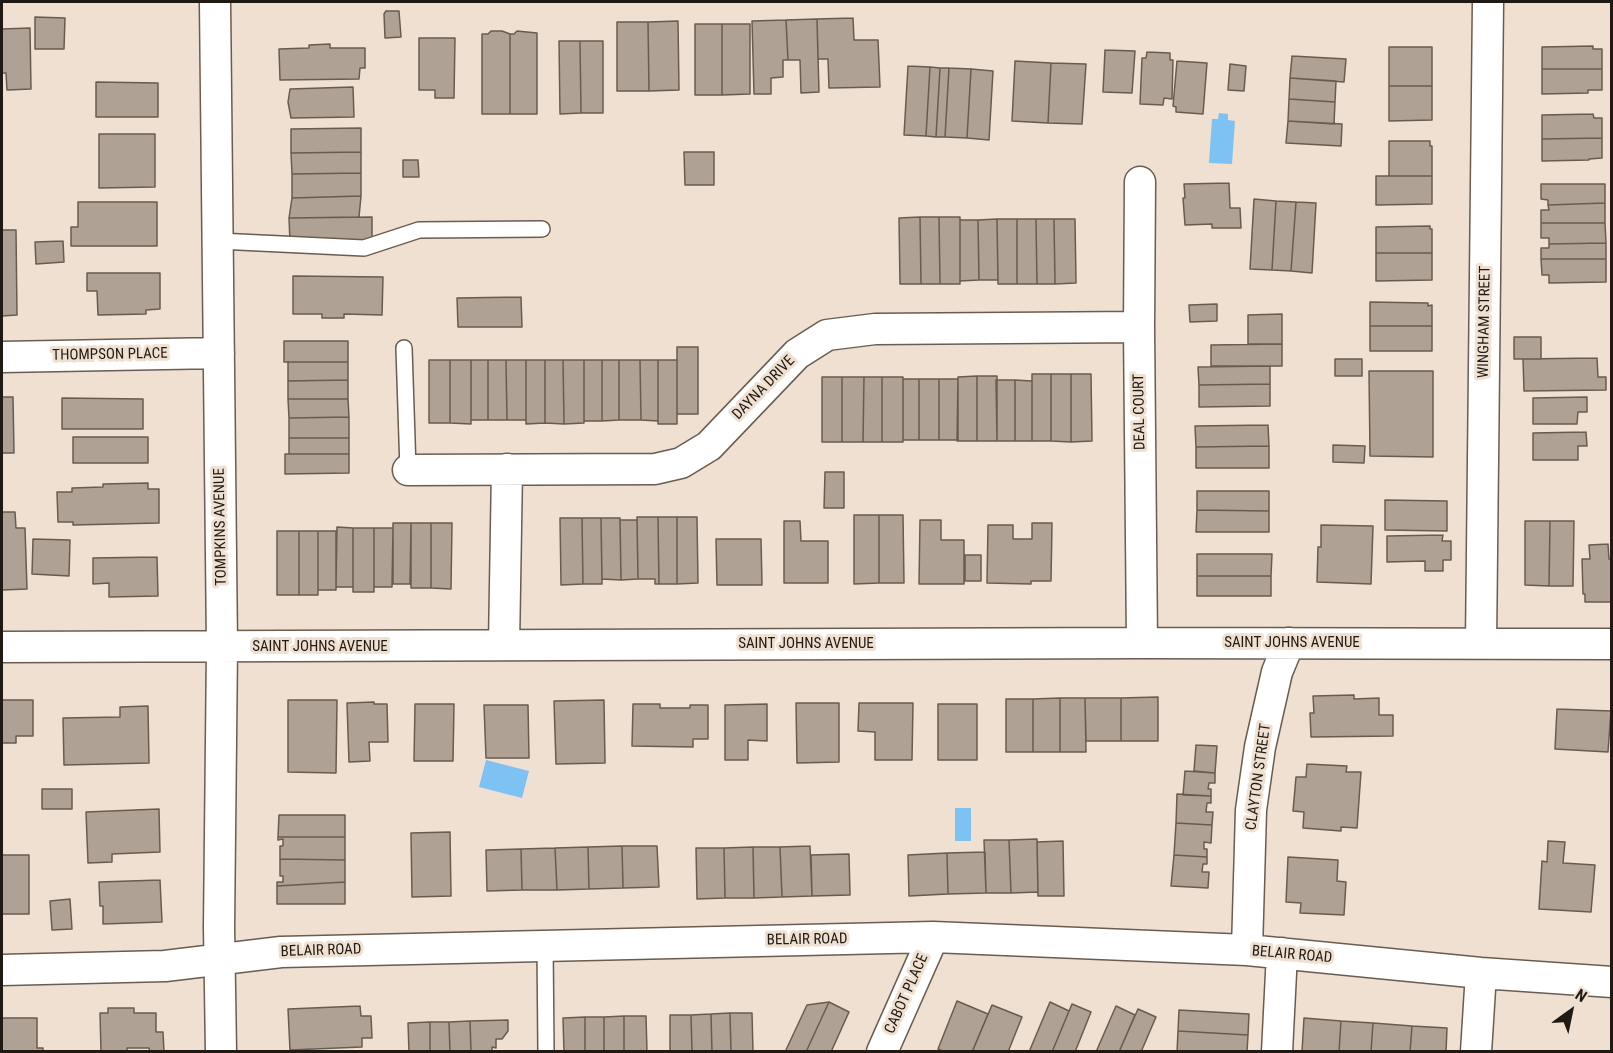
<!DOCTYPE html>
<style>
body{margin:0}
#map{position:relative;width:1613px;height:1053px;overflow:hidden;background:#efe0d1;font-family:"Roboto Condensed",sans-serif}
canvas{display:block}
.frame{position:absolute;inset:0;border:3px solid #1f1a14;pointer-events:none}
.north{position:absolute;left:1541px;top:981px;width:60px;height:60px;-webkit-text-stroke:4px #efe0d1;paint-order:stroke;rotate:33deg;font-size:16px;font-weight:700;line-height:24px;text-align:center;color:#1f1a14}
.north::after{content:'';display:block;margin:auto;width:21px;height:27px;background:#1f1a14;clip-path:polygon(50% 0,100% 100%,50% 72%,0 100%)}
</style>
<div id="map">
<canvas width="1613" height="1053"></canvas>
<div class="frame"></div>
<div class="north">N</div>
</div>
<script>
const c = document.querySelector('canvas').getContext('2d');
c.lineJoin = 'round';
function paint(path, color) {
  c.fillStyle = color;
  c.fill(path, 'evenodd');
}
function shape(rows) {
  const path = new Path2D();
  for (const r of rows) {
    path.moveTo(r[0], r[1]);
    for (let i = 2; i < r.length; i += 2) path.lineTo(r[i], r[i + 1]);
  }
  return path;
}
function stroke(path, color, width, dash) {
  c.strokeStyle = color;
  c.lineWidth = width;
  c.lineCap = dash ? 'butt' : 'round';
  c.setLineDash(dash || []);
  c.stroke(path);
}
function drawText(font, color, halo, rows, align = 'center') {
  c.font = font + ' "Roboto Condensed",sans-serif';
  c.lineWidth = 6;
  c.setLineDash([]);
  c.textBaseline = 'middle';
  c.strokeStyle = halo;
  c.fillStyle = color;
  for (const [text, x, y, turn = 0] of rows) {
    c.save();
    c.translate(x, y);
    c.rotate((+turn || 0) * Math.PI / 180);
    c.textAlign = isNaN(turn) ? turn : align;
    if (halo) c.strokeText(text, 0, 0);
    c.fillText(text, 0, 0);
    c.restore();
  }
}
paint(shape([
 [1219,113,1228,114,1228,120,1235,121,1232,164,1209,163,1212,119,1218,119],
 [486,760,529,771,522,798,479,787],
 [955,808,971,808,971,841,955,841]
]), '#7ec1f3');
const building = shape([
 [386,11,399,11,401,37,385,38,384,14,386,11],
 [35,17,65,18,64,49,35,49,35,17],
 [853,18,854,40,878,40,880,87,829,88,828,59,818,59,817,19,853,18],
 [817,19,819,92,801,93,800,60,788,60,786,20,817,19],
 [786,20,788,60,783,60,783,77,771,78,771,94,754,94,752,21,786,20],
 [678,21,679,90,649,91,648,22,678,21],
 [617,22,648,22,649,91,617,91,617,22],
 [695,24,722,24,722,95,695,95,695,24],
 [722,24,750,24,750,94,722,95,722,24],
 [30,28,31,89,7,90,6,73,2,73,2,29,30,28],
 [491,31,502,31,510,34,510,114,482,114,482,34,488,34,491,31],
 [517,31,537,33,537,114,510,114,510,34,514,34,517,31],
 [419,38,455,38,454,98,435,98,435,90,419,90,419,38],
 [559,41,580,41,581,113,560,114,559,41],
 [580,41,603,41,603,113,581,113,580,41],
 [330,44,330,48,365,48,365,68,360,68,359,79,280,80,279,49,309,48,309,45,330,44],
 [1593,46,1593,49,1602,49,1602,69,1542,69,1542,47,1593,46],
 [1389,47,1432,47,1432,86,1389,86,1389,47],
 [1105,50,1135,51,1132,93,1103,92,1105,50],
 [1147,52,1170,53,1170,60,1173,60,1172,99,1164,98,1163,105,1140,104,1142,58,1146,58,1147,52],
 [1292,56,1346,59,1344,82,1290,78,1292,56],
 [1015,61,1051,63,1048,123,1012,121,1015,61],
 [1177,61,1207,63,1203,114,1176,112,1176,107,1173,106,1177,61],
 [1051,63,1086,64,1082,124,1048,123,1051,63],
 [1230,64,1246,66,1244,91,1228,90,1230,64],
 [908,66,930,67,926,136,904,135,908,66],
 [930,67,940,68,936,137,926,136,930,67],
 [940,68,949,68,945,137,936,137,940,68],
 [949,68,971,69,967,138,945,137,949,68],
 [971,69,993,71,989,140,967,138,971,69],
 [1542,69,1602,69,1602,90,1588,90,1588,93,1542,94,1542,69],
 [1290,78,1336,81,1335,102,1289,99,1290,78],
 [96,82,158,83,158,117,96,117,96,82],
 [1389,86,1432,86,1432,120,1389,121,1389,86],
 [353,87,354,117,291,118,288,102,290,89,353,87],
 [1289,99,1335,102,1334,124,1288,121,1289,99],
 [1593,114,1594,118,1602,118,1602,138,1542,139,1542,115,1593,114],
 [1288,121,1342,124,1341,146,1286,143,1288,121],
 [361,128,361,152,291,153,291,129,361,128],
 [99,134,155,134,155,187,99,188,99,134],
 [1602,138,1602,158,1589,159,1589,160,1542,161,1542,139,1602,138],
 [1389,141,1430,141,1430,146,1432,146,1432,176,1389,176,1389,141],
 [361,152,361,173,292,174,291,153,361,152],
 [684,152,714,152,714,185,685,185,684,152],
 [403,160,418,160,419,177,403,177,403,160],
 [361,173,361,196,292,198,292,174,361,173],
 [1376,176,1432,176,1432,204,1376,205,1376,176],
 [1229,183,1230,208,1240,208,1241,228,1212,228,1212,224,1185,225,1183,198,1185,198,1184,184,1229,183],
 [1541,184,1605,184,1605,203,1548,205,1548,200,1541,199,1541,184],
 [361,196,359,217,289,218,292,198,361,196],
 [1254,199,1276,201,1272,270,1250,269,1254,199],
 [1276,201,1296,202,1291,271,1272,270,1276,201],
 [78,202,157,202,157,246,71,246,71,227,78,227,78,202],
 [1296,202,1316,203,1312,273,1291,271,1296,202],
 [1605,203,1605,223,1541,223,1541,210,1549,210,1548,205,1605,203],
 [372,217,372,241,290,242,289,218,372,217],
 [920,217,921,284,900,284,899,218,920,217],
 [920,217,939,217,940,284,921,284,920,217],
 [939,217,960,217,960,284,940,284,939,217],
 [997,219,998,280,979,280,978,220,997,219],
 [997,219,1017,219,1017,284,998,284,997,219],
 [1017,219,1036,219,1037,284,1017,284,1017,219],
 [1036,219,1054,219,1055,284,1037,284,1036,219],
 [1054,219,1075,219,1076,283,1055,284,1054,219],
 [960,220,978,220,979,280,960,281,960,220],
 [1541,223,1605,223,1606,243,1549,244,1549,238,1541,238,1541,223],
 [1430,226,1430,229,1432,229,1432,253,1376,253,1376,227,1430,226],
 [2,230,16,230,17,315,2,316,2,230],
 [63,241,64,262,36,264,35,242,63,241],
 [1606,243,1606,259,1541,259,1541,248,1549,248,1549,244,1606,243],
 [1376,253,1432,253,1432,280,1376,281,1376,253],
 [1541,259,1606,259,1606,282,1549,283,1549,275,1542,275,1541,259],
 [87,273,160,273,160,309,146,310,146,314,98,315,97,291,87,291,87,273],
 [293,276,383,277,382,315,344,314,344,318,322,318,322,314,293,314,293,276],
 [521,297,522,327,458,327,457,298,521,297],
 [1370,302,1428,303,1428,306,1432,305,1432,326,1370,326,1370,302],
 [1217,304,1217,321,1190,322,1189,305,1217,304],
 [1282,314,1282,344,1248,344,1248,315,1282,314],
 [1370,326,1432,326,1432,351,1370,351,1370,326],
 [1514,337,1541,337,1541,359,1514,359,1514,337],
 [284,341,348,341,348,362,284,362,284,341],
 [1282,344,1282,366,1211,366,1211,345,1282,344],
 [677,347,698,347,698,414,677,414,677,347],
 [1597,358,1598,377,1606,377,1606,390,1524,391,1523,359,1597,358],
 [1335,359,1362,359,1362,376,1335,376,1335,359],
 [429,360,450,360,450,423,429,423,429,360],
 [450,360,471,360,471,424,450,423,450,360],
 [471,360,488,360,488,420,471,420,471,360],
 [488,360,506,360,507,420,488,420,488,360],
 [506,360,526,360,526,420,507,420,506,360],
 [526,360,545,360,545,423,526,424,526,360],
 [545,360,563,360,564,424,545,423,545,360],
 [563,360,584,360,584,423,564,424,563,360],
 [584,360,602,360,602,421,584,421,584,360],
 [602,360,619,360,619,420,602,421,602,360],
 [619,360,640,360,641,420,619,420,619,360],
 [640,360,658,360,658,421,641,420,640,360],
 [658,360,677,360,677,424,658,424,658,360],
 [288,362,348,362,348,380,288,381,288,362],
 [1270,366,1270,384,1199,385,1198,367,1270,366],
 [1369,371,1433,371,1433,457,1370,456,1369,371],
 [1032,374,1051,374,1051,441,1032,441,1032,374],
 [1051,374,1071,374,1071,442,1051,441,1051,374],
 [1071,374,1091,374,1092,441,1071,442,1071,374],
 [977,376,977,441,957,441,958,377,977,376],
 [977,376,997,376,997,441,977,441,977,376],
 [822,377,842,377,842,442,822,442,822,377],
 [842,377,864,377,863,442,842,442,842,377],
 [864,377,882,377,882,442,863,442,864,377],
 [882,377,903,377,903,442,882,442,882,377],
 [903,379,919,379,919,440,903,440,903,379],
 [919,379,939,379,939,440,919,440,919,379],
 [939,379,958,379,958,440,939,440,939,379],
 [348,380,348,399,288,399,288,381,348,380],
 [996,380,1015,380,1015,441,997,441,996,380],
 [1015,380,1032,381,1032,441,1015,441,1015,380],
 [1270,384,1270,406,1199,407,1199,385,1270,384],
 [2,397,13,397,14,453,2,453,2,397],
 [1587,397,1587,412,1578,412,1577,424,1533,424,1533,398,1587,397],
 [62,398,143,399,143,429,62,429,62,398],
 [288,399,348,399,349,417,289,418,288,399],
 [349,417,349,438,289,438,289,418,349,417],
 [1268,425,1269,446,1196,447,1195,426,1268,425],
 [1586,432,1587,446,1578,446,1578,460,1533,460,1533,433,1586,432],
 [73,437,148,437,148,463,73,463,73,437],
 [289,438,349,438,349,454,289,454,289,438],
 [1333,445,1365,446,1364,463,1333,462,1333,445],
 [1269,446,1269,468,1196,468,1196,447,1269,446],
 [285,454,349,454,349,473,285,474,285,454],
 [825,472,844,472,844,508,824,508,825,472],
 [148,483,148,489,159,489,159,523,73,525,73,522,58,522,57,492,72,492,72,488,103,487,103,484,148,483],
 [1197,491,1269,491,1269,511,1197,510,1197,491],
 [1385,500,1447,501,1447,531,1385,530,1385,500],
 [1197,510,1269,511,1269,532,1196,532,1197,510],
 [2,512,15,512,16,528,25,528,27,589,2,590,2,512],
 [854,515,879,515,879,583,854,584,854,515],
 [879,515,903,515,904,583,879,583,879,515],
 [637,517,658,517,659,584,655,584,655,579,638,579,637,517],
 [658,517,677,517,677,584,659,584,658,517],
 [677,517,697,517,698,583,677,584,677,517],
 [560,518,582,518,583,584,561,585,560,518],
 [582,518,601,518,602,584,583,584,582,518],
 [601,518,620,518,621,580,602,579,601,518],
 [620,520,637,520,638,579,621,580,620,520],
 [920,520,941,520,941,540,964,540,964,584,919,584,920,520],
 [784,521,800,521,801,541,828,541,828,583,784,583,784,521],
 [1525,521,1550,521,1549,586,1525,585,1525,521],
 [1550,521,1574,521,1573,586,1549,586,1550,521],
 [393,523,411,523,410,584,393,584,393,523],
 [411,523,431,523,431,588,411,588,411,523],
 [431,523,452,523,451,589,431,588,431,523],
 [1032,523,1052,523,1051,581,1031,581,1031,584,987,583,988,525,1013,525,1013,539,1032,539,1032,523],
 [1321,525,1373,526,1371,584,1317,582,1318,547,1321,547,1321,525],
 [337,527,353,528,353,587,336,587,337,527],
 [353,528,374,528,374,592,353,592,353,528],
 [374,528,393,528,392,587,374,587,374,528],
 [277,531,299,531,299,595,277,595,277,531],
 [299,531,318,531,318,595,299,595,299,531],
 [318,531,336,531,336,590,318,590,318,531],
 [1443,535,1442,541,1451,541,1451,560,1443,560,1443,571,1425,571,1425,561,1387,562,1387,536,1443,535],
 [33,539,70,540,69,576,32,574,33,539],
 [716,539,761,539,762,585,717,585,716,539],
 [1608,544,1609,559,1612,559,1612,602,1585,602,1585,594,1583,594,1582,559,1590,559,1589,545,1608,544],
 [1197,554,1272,554,1271,576,1197,576,1197,554],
 [965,555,981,555,981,581,965,581,965,555],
 [157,557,158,596,109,597,109,583,93,584,93,558,157,557],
 [1197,576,1271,576,1271,596,1197,596,1197,576],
 [1354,695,1354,699,1379,698,1379,715,1393,715,1393,736,1311,737,1310,713,1314,713,1313,696,1354,695],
 [1158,697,1158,741,1121,741,1121,698,1158,697],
 [1060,698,1085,698,1086,752,1060,752,1060,698],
 [1060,698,1060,752,1033,752,1033,699,1060,698],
 [1085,698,1121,698,1121,741,1086,741,1085,698],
 [1006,699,1033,699,1033,752,1006,752,1006,699],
 [2,700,33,700,33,736,16,736,16,743,2,743,2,700],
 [288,700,337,700,336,773,288,772,288,700],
 [604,700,605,763,556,764,554,701,604,700],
 [374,702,374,704,387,704,388,742,369,742,370,761,349,762,347,703,374,702],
 [796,703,839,703,839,762,797,763,796,703],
 [859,703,913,703,912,760,875,760,875,732,858,731,859,703],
 [415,704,454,704,453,761,414,761,415,704],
 [633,704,660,704,660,708,690,708,690,705,708,705,708,739,693,739,693,747,632,746,633,704],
 [767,704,767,741,748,740,748,760,725,760,725,705,767,704],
 [938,704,977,704,977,760,938,760,938,704],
 [484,705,528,705,529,758,486,758,484,705],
 [148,706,149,763,64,765,63,718,120,717,120,707,148,706],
 [1557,709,1611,711,1608,752,1555,749,1557,709],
 [1196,745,1217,746,1215,773,1194,771,1196,745],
 [1307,764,1347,766,1346,772,1361,772,1357,828,1341,827,1341,831,1303,828,1304,812,1293,811,1296,777,1306,777,1307,764],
 [1185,771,1215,773,1215,783,1209,783,1208,789,1211,789,1211,796,1183,795,1185,771],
 [42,789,72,789,72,809,42,809,42,789],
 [1177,794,1211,796,1211,803,1207,803,1206,812,1213,812,1212,825,1176,823,1177,794],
 [159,809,160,852,112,854,112,862,88,863,86,812,159,809],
 [279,815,345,815,345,837,278,837,279,815],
 [1176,823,1212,825,1211,843,1204,842,1204,849,1207,849,1207,857,1174,855,1176,823],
 [450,832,451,896,412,897,411,833,450,832],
 [278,837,345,837,345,860,280,859,280,846,283,846,283,839,278,840,278,837],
 [1037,839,1038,892,1011,893,1009,840,1037,839],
 [984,840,1009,840,1011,893,986,893,984,840],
 [1063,841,1064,896,1038,896,1037,842,1063,841],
 [1548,841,1565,842,1563,863,1595,865,1591,912,1539,909,1542,861,1547,862,1548,841],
 [622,846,657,846,659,887,623,888,622,846],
 [622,846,623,888,589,889,588,847,622,846],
 [810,846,812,896,782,897,780,847,810,846],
 [588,847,589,889,557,890,555,848,588,847],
 [753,847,780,847,782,897,754,898,753,847],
 [753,847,754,898,725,898,724,848,753,847],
 [555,848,557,890,522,890,521,849,555,848],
 [696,848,724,848,725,898,697,899,696,848],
 [521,849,522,890,487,891,486,850,521,849],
 [985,852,986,893,948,894,947,853,985,852],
 [947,853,948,894,909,896,908,855,947,853],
 [849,854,850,895,812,896,811,855,849,854],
 [2,855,29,855,29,914,2,914,2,855],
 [1174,855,1207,857,1207,864,1203,864,1202,872,1209,872,1208,888,1171,886,1174,855],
 [1288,857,1338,860,1337,881,1346,882,1344,915,1300,913,1301,903,1286,902,1288,857],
 [280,859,345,860,345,882,277,886,277,882,283,882,283,876,280,876,280,859],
 [160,880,162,922,103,924,103,906,100,906,99,882,160,880],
 [345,882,345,904,277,904,277,886,345,882],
 [70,899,72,929,52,930,50,901,70,899],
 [957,1001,988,1014,972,1052,945,1052,938,1049,957,1001],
 [829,1002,806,1052,785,1052,807,1005,829,1002],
 [829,1002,849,1012,831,1052,806,1052,829,1002],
 [1050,1002,1069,1011,1052,1052,1029,1052,1050,1002],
 [1072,1004,1091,1012,1075,1052,1052,1052,1072,1004],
 [992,1005,1022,1017,1008,1052,975,1052,973,1050,992,1005],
 [360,1006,361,1016,371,1016,372,1038,362,1038,362,1047,290,1050,288,1009,360,1006],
 [1116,1006,1135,1015,1119,1052,1096,1052,1116,1006],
 [108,1008,134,1008,134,1013,156,1013,156,1032,163,1032,164,1052,150,1052,149,1048,127,1048,127,1052,101,1052,100,1013,108,1013,108,1008],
 [1138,1009,1156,1017,1141,1052,1119,1052,1138,1009],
 [1179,1010,1249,1014,1248,1035,1178,1031,1179,1010],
 [730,1013,752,1013,753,1052,731,1052,730,1013],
 [730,1013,731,1052,712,1052,711,1014,730,1013],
 [711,1014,712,1052,692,1052,691,1015,711,1014],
 [670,1015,691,1015,692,1052,670,1052,670,1015],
 [624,1016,646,1016,647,1052,624,1052,624,1016],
 [624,1016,624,1052,604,1052,604,1017,624,1016],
 [585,1017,604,1017,604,1052,585,1052,585,1017],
 [585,1017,585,1052,564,1052,563,1018,585,1017],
 [2,1018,37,1018,37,1048,43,1048,43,1052,2,1052,2,1018],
 [1304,1018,1341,1021,1339,1052,1302,1052,1304,1018],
 [508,1020,508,1031,502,1039,496,1039,496,1048,492,1047,492,1052,471,1052,470,1021,508,1020],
 [470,1021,471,1052,450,1052,449,1022,470,1021],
 [1341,1021,1373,1023,1371,1052,1339,1052,1341,1021],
 [430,1022,449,1022,450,1052,430,1052,430,1022],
 [430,1022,430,1052,409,1052,408,1023,430,1022],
 [1373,1023,1412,1026,1410,1052,1371,1052,1373,1023],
 [1412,1026,1447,1028,1446,1052,1410,1052,1412,1026],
 [1178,1031,1248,1035,1247,1052,1177,1052,1178,1031]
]);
paint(building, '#afa193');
stroke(building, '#695c4f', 1.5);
const service = shape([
 [218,241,364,248,419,230,542,229],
 [404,348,408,470],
 [545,945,546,1052]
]);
const minor = shape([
 [215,2,222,647,219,927,221,1052],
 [1140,182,1139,327,1142,643],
 [2,357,219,353],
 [408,470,655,469,681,463,709,446,797,354,827,335,875,329,1139,327],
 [1481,643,1488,2],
 [504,645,507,469],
 [2,647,1142,643,1612,644],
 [1247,950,1251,810,1260,747,1277,672,1289,643],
 [2,970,165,966,281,952,933,937,1247,950,1481,973,1612,982],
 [882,1052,933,937],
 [1277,1052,1282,953],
 [1476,1052,1481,973]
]);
stroke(service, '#695c50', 18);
stroke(minor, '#695c50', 33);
stroke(service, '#fff', 15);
stroke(minor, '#fff', 30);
drawText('15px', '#1f1a14', '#efe0d1', [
 ["WINGHAM STREET",1485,322,-89],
 ["THOMPSON PLACE",110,355,-1],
 ["DAYNA DRIVE",764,388,-46],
 ["DEAL COURT",1140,412,-91],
 ["TOMPKINS AVENUE",221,527,-91],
 ["SAINT JOHNS AVENUE",1292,643],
 ["SAINT JOHNS AVENUE",806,644],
 ["SAINT JOHNS AVENUE",320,647],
 ["CLAYTON STREET",1259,777,-82],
 ["BELAIR ROAD",807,940,-1],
 ["BELAIR ROAD",321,951,-2],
 ["BELAIR ROAD",1292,955,5],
 ["CABOT PLACE",907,994,-66]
]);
</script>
